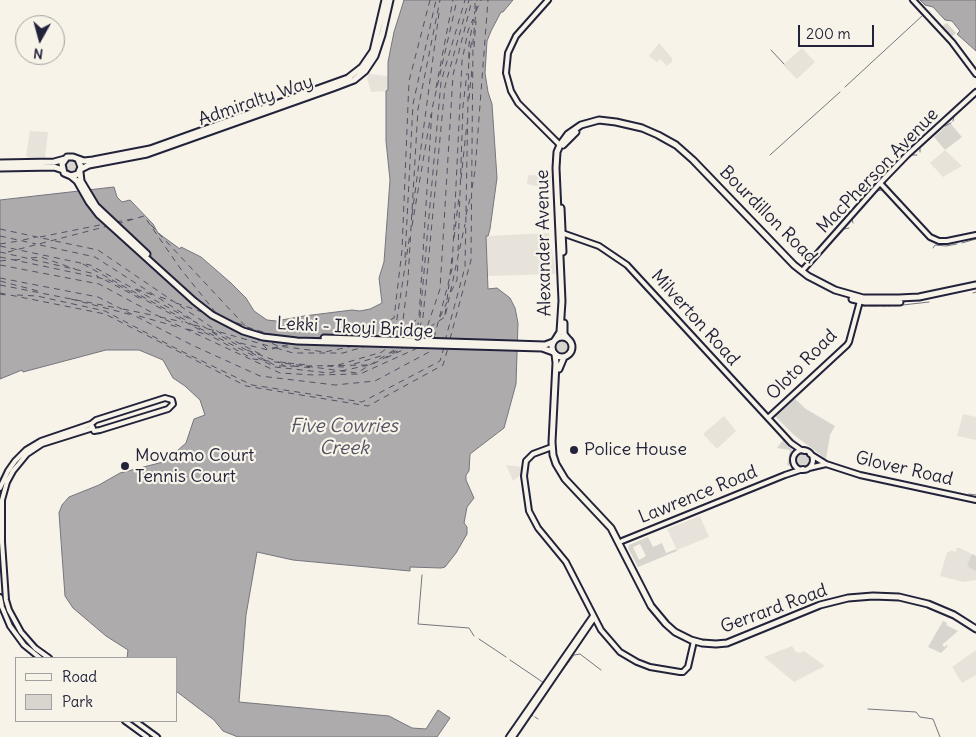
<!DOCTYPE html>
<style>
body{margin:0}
#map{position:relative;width:976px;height:737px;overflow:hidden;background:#f7f3e8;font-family:Delius,sans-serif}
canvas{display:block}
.legend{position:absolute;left:15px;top:657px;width:162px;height:65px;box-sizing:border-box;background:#f7f3e8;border:1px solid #a29fa3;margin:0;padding:6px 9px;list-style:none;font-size:15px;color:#22223b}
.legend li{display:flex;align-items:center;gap:10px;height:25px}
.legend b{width:25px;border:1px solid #a29fa3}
.north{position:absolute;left:15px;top:15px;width:50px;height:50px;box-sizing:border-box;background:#f7f3e8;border:1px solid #a29fa3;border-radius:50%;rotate:187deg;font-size:14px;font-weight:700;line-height:20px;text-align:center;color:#22223b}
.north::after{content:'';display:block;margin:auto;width:18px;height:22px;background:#22223b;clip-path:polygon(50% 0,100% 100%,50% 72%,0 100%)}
.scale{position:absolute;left:798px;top:25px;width:76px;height:22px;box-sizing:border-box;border:2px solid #22223b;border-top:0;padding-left:6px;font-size:15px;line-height:18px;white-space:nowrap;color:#22223b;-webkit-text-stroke:4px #f7f3e8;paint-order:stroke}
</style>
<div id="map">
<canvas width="976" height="737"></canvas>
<ul class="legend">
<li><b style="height:6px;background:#f7f3e8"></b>Road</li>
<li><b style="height:14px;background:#d8d5cf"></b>Park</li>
</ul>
<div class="north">N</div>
<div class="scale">200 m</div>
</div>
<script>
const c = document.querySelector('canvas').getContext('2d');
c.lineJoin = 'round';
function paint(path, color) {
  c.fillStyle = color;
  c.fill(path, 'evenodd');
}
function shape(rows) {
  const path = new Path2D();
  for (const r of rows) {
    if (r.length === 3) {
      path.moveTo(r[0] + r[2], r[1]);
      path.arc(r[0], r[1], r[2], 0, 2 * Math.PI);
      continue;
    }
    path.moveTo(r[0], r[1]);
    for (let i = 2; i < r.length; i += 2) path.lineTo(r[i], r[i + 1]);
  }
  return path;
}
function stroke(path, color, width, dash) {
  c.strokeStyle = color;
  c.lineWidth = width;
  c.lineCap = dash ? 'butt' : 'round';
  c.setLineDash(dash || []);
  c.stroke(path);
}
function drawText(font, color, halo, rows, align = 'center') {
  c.font = font + ' Delius,sans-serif';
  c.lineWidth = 4.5;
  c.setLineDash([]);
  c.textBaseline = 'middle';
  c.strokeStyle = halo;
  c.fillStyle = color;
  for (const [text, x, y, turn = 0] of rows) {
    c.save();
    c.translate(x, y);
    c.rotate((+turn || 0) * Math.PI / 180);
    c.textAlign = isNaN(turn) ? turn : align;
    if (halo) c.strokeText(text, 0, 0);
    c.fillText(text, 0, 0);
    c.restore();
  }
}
paint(shape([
 [659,43,672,58,672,62,667,66,660,59,657,62,649,56],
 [802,48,815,62,797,79,783,65],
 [369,74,388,76,388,91,371,92,367,78],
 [30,131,48,132,45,159,30,159,26,156],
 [945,150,962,166,943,177,930,163],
 [529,175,551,176,551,183,537,186,527,184,528,176],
 [549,233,556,274,488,276,486,236],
 [963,414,976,417,976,440,957,436],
 [724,416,736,431,717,449,703,434],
 [506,465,523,467,522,474,513,481],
 [700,516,709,537,677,550,667,529],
 [956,548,960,548,976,556,976,580,964,582,940,576,947,552,950,552,950,550,956,552],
 [792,646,796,652,800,653,804,651,825,666,794,682,764,657],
 [976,650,976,675,962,683,952,667]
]), '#e7e3db');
paint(shape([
 [947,23,956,33,950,38,941,27],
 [951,124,962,137,945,150,934,137,947,125],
 [73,158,79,163,77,172,73,174,66,172,64,163,67,159],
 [562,347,8],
 [793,397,806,409,835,426,830,435,826,459,794,435,774,415],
 [782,437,792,449,789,466,787,465,790,450,777,448,783,440],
 [803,459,8],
 [648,537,653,547,662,543,666,553,676,549,677,551,638,567,628,548,629,545],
 [640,544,646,556,639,560,633,547],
 [972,554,976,556,976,571,967,566],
 [943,621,947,623,946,625,958,631,942,645,945,647,946,645,948,646,941,653,928,647]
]), '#d8d5cf');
const water = shape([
 [404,0,513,0,503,12,501,12,491,31,487,41,485,73,488,92,492,104,497,178,490,229,488,236,486,236,488,289,497,288,510,298,515,308,518,323,516,384,504,428,470,454,469,471,466,475,466,480,474,498,467,507,464,523,467,527,467,534,456,553,445,567,441,568,410,567,410,571,293,560,257,552,246,615,239,702,389,716,412,728,426,729,438,710,450,718,437,737,238,737,223,731,214,720,176,691,176,658,127,658,128,650,106,636,73,608,65,596,59,513,62,505,69,497,99,485,120,473,163,462,161,456,177,451,186,443,194,419,205,415,200,400,185,386,173,378,163,360,139,350,106,350,23,372,22,370,0,379,0,200,114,187,117,197,122,202,130,200,153,224,158,233,180,249,181,247,201,257,231,283,246,298,254,311,267,320,276,321,304,316,352,310,360,311,370,309,382,303,379,278,384,262,390,180,386,141,386,91,388,90,388,62,394,32,404,0],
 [920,0,976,0,976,51,957,34,960,31,952,21,945,20,933,7,925,5,920,0]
]);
paint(water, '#aeabad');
stroke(water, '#76747f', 1);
stroke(shape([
 [771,50,784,64],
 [845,87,922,16],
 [953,121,954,116,976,96],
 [945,126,951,123],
 [920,152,920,148,941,129],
 [770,155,840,92],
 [906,161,912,155,917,155],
 [885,185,886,181,904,163],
 [870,198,877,191,882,190],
 [860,210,866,203],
 [853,223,852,219,855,216],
 [837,237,844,229,849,228],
 [962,243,976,239],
 [933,248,935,245,946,246,957,244],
 [823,251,834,240],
 [820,256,822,253],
 [973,293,976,292],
 [862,306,866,306],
 [868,306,879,306],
 [881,306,886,306],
 [888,306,891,306],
 [894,306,929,302],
 [969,494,976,495],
 [422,575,418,624,469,628,474,636],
 [479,639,506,657],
 [567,650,571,644],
 [510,660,544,683,556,666],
 [559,675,574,655,580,654,601,670],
 [868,709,916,712,920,717,933,719,940,737],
 [533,716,531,714,536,707],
 [535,717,538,719]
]), '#76747f', 1);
stroke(shape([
 [475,9,475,0],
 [476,11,481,0],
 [474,47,476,21],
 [469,59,472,38],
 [436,88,453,0],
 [469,99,472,68],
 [461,179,467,123],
 [472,188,475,171,488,0],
 [412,215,439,13],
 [466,215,471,195],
 [116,222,132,219],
 [117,224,144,216,180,268,216,313,224,318],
 [151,225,249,330],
 [412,226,431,114],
 [0,229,51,240],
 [0,236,36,244],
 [40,237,105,224],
 [454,238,459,197],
 [23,240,36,237],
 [55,241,98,250,223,335,262,355],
 [0,244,19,241],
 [40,245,95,257,196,322],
 [0,246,90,265,265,360],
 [458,251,463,106,467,73],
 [0,252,91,273,99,277],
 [8,252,108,226],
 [0,257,109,280,253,359,357,373,399,347],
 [31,258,41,257,75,269],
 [405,258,413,104,436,0],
 [14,260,25,259],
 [0,261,10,260],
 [83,264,189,322],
 [0,265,99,284,162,318,280,373,314,375,360,374,420,347],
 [450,275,452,257],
 [0,278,98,297,194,346,260,376,335,385,375,381,431,351,432,347],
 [105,280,141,299],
 [0,281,38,291],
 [0,285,117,308],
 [136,289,153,295],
 [451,292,457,280,458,260],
 [0,293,105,314,246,386,368,406,443,365,448,348],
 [0,294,5,295],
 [17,295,37,296,105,311,177,349,252,385,362,402,440,361,444,347],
 [160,297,172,301],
 [71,299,132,315],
 [447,300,449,284],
 [176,303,205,313],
 [123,309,156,316],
 [445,315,446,307],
 [139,316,178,327],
 [160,317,183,322],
 [440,317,449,298],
 [226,319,243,325],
 [189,323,262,360],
 [194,325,202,327],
 [247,327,269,334,299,339],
 [187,329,205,334],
 [208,329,217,331],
 [371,329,394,318,402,250,409,81,430,0],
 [212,332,221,338],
 [220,332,272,347],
 [388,334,395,326],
 [336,336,396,325,410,234],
 [345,336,365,332],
 [424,336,440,289,453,75,472,0],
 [255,337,267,349,278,347],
 [381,338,402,329,408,279,418,109,440,0],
 [434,338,452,269,462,61,468,31,473,19],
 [262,339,278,346,325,352,358,345],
 [396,339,419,317,432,109,457,0],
 [411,339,445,317,465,224],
 [414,339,420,317,441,82,465,0],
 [416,339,423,317,445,86,469,0],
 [421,339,432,333,436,325],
 [450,339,471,260,473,42,477,0],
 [445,341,465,267,469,44,475,11],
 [240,343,268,350,280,347],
 [282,346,298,343],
 [276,348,293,353,343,353,370,345],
 [247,350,279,362],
 [390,353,398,350],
 [386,358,411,346],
 [265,362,275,367,329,373,337,371],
 [269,362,276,366,294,366],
 [280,362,288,363],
 [288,363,308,365],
 [281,364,287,367,292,367],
 [354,364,384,355],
 [373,364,407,346],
 [338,365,382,352,388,347],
 [293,366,314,368],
 [306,366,367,365],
 [327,366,343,367,348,366],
 [341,371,369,365]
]), '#535263', 1, [6, 5]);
const minor = shape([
 [548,0,516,36,508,53,506,73,511,91,518,103,560,145],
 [913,0,952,42,976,74],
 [880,183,930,237,939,241,947,241,976,235],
 [562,233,599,246,627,265,791,443,801,450,805,451],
 [802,271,880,183,907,155,976,92],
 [768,418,847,345,849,342,860,301],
 [552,447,533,454,526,461,524,476,529,511,538,528,566,562,601,630,620,652,637,662,650,667,680,672,683,672,688,667,694,641],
 [803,460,10],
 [810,454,826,464,860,475,976,500],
 [809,468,826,464],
 [0,488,8,471,15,461,26,450,41,441,91,424,96,420,165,398,172,400,173,404,168,409,100,430,94,431,91,424],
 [622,541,785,475,803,469],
 [0,597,2,607,10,626,24,645,40,658],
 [49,658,35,648,21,632,9,610,6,600,2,542,2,500,7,482,13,471,27,454,42,444,93,428],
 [125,721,147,737],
 [135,721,157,737],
 [509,737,593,616],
 [513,737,594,618]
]);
const major = shape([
 [563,145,576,132],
 [78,159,81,167,78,174,71,176,64,173,62,164,67,157,73,157,84,161,93,160,150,149,348,78,362,67,373,51,385,0],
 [0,163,54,162,65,159],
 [0,168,54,167,63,170],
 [81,169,89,165,147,154,333,88,354,80,365,71,375,56,382,35,390,0],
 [80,172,81,181,96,206,147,254],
 [71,176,77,181,89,202,99,215,194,301,212,315,243,331,263,337,297,341,542,348,553,352],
 [561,208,563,252],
 [852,299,865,302,900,302],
 [564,323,564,334,568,339],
 [562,347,10],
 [324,338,545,345,553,342],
 [555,340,560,332,562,301,556,168,557,152,560,145,568,134,581,125,599,120,616,122,642,128,658,135,676,145,693,160,794,265,808,276,835,290,863,298,899,298,919,297,976,285],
 [555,354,556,363,552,442,553,455,556,464,565,479,611,528,651,606,666,624,675,632,691,640,702,643,716,644,727,643,820,605,848,598,873,596,899,597,928,604,954,615,976,629],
 [559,369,564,357]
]);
stroke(minor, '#22223b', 8);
stroke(major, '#22223b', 9);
stroke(minor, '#f7f3e8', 4);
stroke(major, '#f7f3e8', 5);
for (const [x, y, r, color] of [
 [574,450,5,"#22223b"],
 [125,466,5,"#22223b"]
]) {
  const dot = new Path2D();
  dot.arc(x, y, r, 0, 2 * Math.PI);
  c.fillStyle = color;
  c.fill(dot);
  stroke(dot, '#f7f3e8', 2);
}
drawText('18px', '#22223b', '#f7f3e8', [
 ["Admiralty Way",256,101,-19],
 ["MacPherson Avenue",878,171,-46],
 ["Bourdillon Road",768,215,45],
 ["Alexander Avenue",544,243,-91],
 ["Milverton Road",695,318,48],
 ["Lekki - Ikoyi Bridge",355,328,3],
 ["Oloto Road",802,365,-45],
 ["Glover Road",904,469,13],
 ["Lawrence Road",698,495,-22],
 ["Gerrard Road",774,609,-20]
]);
drawText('18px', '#22223b', '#f7f3e8', [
 ["Police House",584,450],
 ["Movamo Court",135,456],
 ["Tennis Court",135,477]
], 'left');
drawText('italic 19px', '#535263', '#f7f3e8', [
 ["Five Cowries",344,427],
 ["Creek",344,449]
]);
</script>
